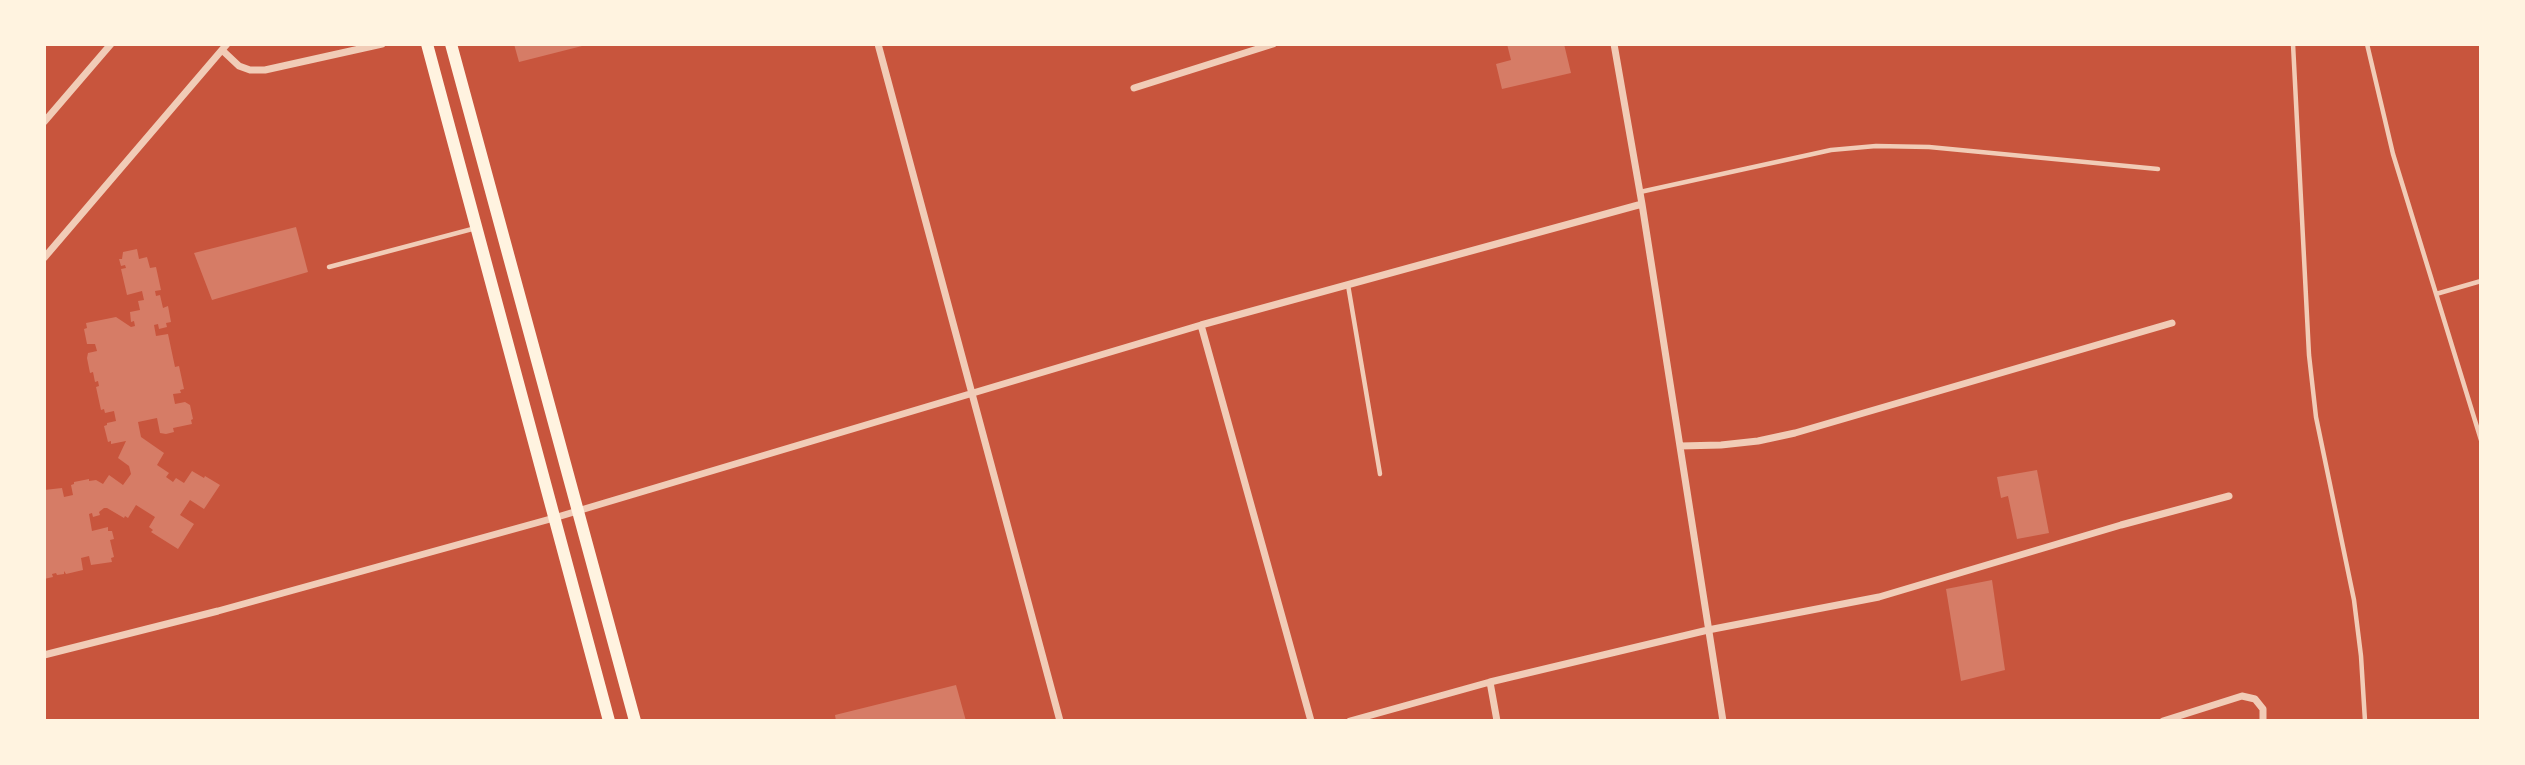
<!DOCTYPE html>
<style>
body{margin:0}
#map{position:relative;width:2525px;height:765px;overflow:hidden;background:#c8553d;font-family:"Sofia Sans Condensed",sans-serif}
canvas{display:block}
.frame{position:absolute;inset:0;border:46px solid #fff3e0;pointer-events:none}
</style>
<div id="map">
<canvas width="2525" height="765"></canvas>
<div class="frame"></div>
</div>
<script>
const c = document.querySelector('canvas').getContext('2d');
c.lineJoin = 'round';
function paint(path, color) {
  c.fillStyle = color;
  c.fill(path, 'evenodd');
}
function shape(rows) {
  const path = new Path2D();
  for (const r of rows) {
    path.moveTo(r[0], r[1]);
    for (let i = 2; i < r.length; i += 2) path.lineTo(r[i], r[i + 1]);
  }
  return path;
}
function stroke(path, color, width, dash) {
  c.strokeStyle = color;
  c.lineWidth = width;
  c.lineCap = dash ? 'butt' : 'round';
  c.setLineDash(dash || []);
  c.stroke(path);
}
paint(shape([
 [514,44,585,44,586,45,519,62],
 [1507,44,1564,44,1571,73,1502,89,1496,64,1511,60],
 [296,227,308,272,212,300,194,253],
 [137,249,139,259,147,257,150,268,156,267,161,290,155,291,156,296,160,295,163,308,168,306,171,322,166,323,167,327,159,329,158,324,154,325,156,336,168,334,175,367,179,366,184,389,180,390,181,393,173,394,175,404,185,402,190,405,193,419,191,420,192,424,173,428,174,432,166,434,160,433,157,418,138,422,141,437,164,453,157,465,169,473,166,477,173,482,176,478,184,483,192,471,204,478,205,476,220,485,204,509,190,500,180,515,194,524,178,549,151,532,153,530,149,527,155,517,136,505,128,518,125,516,124,518,107,508,104,508,99,512,100,515,93,517,92,513,89,514,92,531,108,527,108,531,112,531,114,539,110,540,114,557,111,558,112,562,91,565,89,556,81,558,83,570,66,574,64,571,64,574,57,575,56,573,52,574,53,577,44,579,44,490,62,488,64,497,73,495,71,485,74,484,74,482,89,479,89,481,96,480,103,484,109,475,123,485,131,474,129,466,118,458,126,441,111,444,111,441,108,442,104,426,107,425,107,423,116,421,114,411,105,413,104,409,101,410,96,387,99,386,98,381,95,382,93,372,90,373,87,358,88,353,97,351,95,344,87,344,84,329,87,328,86,323,116,317,131,327,135,326,134,321,131,322,130,312,140,310,138,301,144,300,142,291,127,295,121,269,126,268,125,265,121,266,119,259,122,259,123,252],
 [2037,470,2049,533,2017,539,2008,496,2001,498,1997,477],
 [1992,580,2005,670,1961,681,1946,589],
 [956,685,966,721,836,721,835,715]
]), '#d67c66');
stroke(shape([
 [2293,44,2309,355,2316,417,2354,600,2361,656,2365,721],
 [2367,44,2393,154,2481,440],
 [1640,192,1831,150,1876,146,1929,147,2158,169],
 [329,267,476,228],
 [1348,285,1380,474],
 [2436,294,2481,281]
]), '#f1ccb7', 4.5);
stroke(shape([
 [878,44,1060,721],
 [1614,44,1642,204,1723,721],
 [222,50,239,66,250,70,265,70,382,44],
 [1134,88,1273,44],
 [44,122,111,44],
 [44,258,227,44],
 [1201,325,1311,721],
 [1680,446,1721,445,1758,441,1795,433,2172,323],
 [44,655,218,611,554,518,1201,325,1642,204],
 [1490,682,1497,721],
 [1350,721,1490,682,1708,630,1879,597,2121,525,2229,496],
 [2163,721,2242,696,2255,699,2263,709,2263,721]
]), '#f1ccb7', 7);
stroke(shape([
 [427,44,609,721],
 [451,44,635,721]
]), '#fff3e0', 12);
</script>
